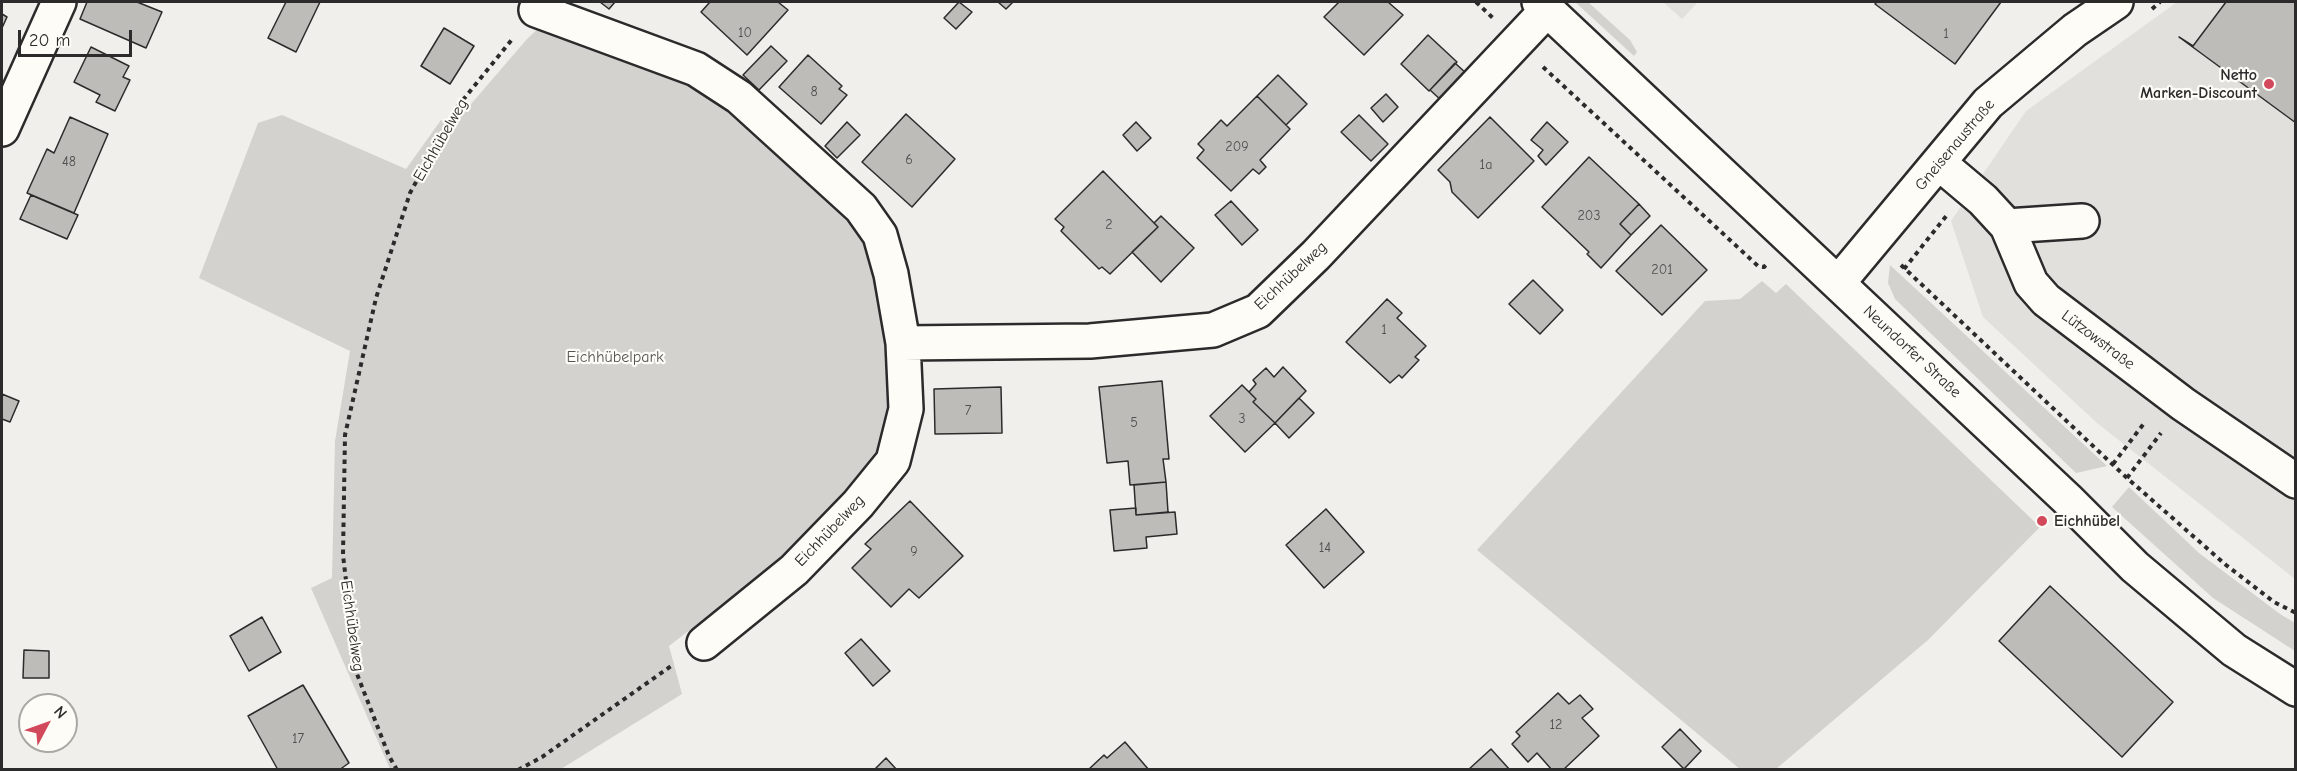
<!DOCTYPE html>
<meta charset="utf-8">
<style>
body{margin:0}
#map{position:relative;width:2297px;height:771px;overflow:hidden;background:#f0efeb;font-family:"Comic Neue",sans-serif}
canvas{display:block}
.frame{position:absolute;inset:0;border:3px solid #2b2b2b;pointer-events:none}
.north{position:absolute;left:18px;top:693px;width:60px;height:60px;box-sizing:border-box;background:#fdfcf7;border:2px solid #a9a8a5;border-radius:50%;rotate:49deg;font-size:16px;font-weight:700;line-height:24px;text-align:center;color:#2b2b2b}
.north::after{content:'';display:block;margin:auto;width:21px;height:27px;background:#d1495b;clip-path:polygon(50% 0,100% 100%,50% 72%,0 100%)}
.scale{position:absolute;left:18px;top:30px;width:114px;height:27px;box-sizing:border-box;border:3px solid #2b2b2b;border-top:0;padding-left:8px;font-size:18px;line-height:21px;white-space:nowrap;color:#2b2b2b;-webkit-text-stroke:4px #fdfcf7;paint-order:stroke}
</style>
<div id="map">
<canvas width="2297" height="771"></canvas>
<div class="frame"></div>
<div class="north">N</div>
<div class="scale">20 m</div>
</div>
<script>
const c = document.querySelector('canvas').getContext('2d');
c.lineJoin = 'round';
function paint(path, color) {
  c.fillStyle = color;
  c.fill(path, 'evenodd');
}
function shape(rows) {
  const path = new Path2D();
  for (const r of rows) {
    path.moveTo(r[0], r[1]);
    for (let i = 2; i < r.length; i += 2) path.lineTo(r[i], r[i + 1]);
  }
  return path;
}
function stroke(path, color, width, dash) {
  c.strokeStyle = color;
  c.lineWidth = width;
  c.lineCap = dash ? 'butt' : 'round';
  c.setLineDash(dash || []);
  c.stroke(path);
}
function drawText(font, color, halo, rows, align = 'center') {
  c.font = font + ' "Comic Neue",sans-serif';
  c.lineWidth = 4.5;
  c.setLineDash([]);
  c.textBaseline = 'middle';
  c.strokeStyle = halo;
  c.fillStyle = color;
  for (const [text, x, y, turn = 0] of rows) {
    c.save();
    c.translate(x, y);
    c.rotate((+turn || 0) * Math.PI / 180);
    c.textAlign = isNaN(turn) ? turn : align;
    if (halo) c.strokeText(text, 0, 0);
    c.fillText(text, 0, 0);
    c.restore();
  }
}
paint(shape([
 [1663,2,1698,2,1682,19],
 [2177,2,2295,2,2295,579,2097,423,1983,317,1951,221,2026,111]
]), '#e1e0dc');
paint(shape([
 [1575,2,1588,2,1630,40,1637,52,1634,56],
 [545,22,667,74,726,105,853,211,884,280,891,415,878,459,837,508,770,568,669,646,682,694,561,769,390,769,311,588,332,578,335,441,350,351,199,278,258,123,282,115,406,169,441,120,453,125,527,39],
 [1890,265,2107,466,2076,473,1895,299,1888,283],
 [1762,281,1776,293,1786,284,2040,527,1928,640,1776,769,1741,770,1477,550,1705,301,1740,299],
 [2129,487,2199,553,2280,614,2295,623,2295,651,2213,598,2112,507]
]), '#d3d2cf');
const building = shape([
 [87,2,137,2,162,12,146,48,80,19,87,2],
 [286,2,320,2,296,52,268,38,286,2],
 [600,2,615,2,609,9,600,2],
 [710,2,778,2,788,10,747,55,701,12,710,2],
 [959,2,972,12,956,29,944,18,959,2],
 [998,2,1013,2,1006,9,998,2],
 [1339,2,1388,2,1403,15,1364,55,1324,17,1339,2],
 [1877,2,2001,2,1955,64,1875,4,1877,2],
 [2226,2,2296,2,2296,123,2179,37,2193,46,2226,2],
 [2,14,7,17,2,28,2,14],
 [444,28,474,46,450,84,421,66,444,28],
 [1428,35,1457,62,1429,91,1401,64,1428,35],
 [771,46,787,61,759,90,743,75,771,46],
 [91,47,129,66,123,77,130,80,115,111,96,102,100,95,74,82,91,47],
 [808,55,842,86,839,89,847,95,821,124,779,87,808,55],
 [1455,63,1467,74,1442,101,1430,90,1455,63],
 [1278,75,1307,104,1286,125,1257,96,1278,75],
 [1386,94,1398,107,1383,122,1371,108,1386,94],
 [1257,96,1290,129,1260,160,1266,167,1259,174,1253,169,1231,191,1197,158,1204,150,1198,144,1221,120,1227,126,1257,96],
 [906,114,955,159,912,207,862,162,906,114],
 [1359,115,1388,144,1371,161,1341,132,1359,115],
 [70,117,108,134,74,213,27,193,47,149,54,153,70,117],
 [1490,117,1534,161,1478,218,1452,192,1450,182,1438,170,1490,117],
 [847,122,860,135,837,158,825,146,847,122],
 [1136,122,1151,138,1137,151,1123,135,1136,122],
 [1547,122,1568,142,1546,165,1538,156,1543,150,1531,140,1547,122],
 [1589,157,1639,204,1620,224,1631,235,1601,268,1587,254,1589,252,1542,207,1589,157],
 [1103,171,1158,227,1110,274,1102,267,1099,269,1061,231,1064,227,1055,219,1103,171],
 [31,195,78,215,67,239,20,219,31,195],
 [1231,201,1258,230,1242,245,1215,215,1231,201],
 [1639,204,1650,216,1631,235,1620,224,1639,204],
 [1161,216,1194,248,1161,282,1132,252,1158,227,1154,223,1161,216],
 [1661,225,1707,270,1662,315,1616,271,1661,225],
 [1533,280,1563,310,1540,334,1509,304,1533,280],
 [1387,299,1402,313,1397,318,1426,346,1415,357,1419,360,1402,378,1399,375,1390,383,1346,342,1387,299],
 [1283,367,1306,391,1275,423,1253,402,1256,399,1249,392,1256,384,1253,380,1266,368,1274,377,1283,367],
 [1162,381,1169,459,1163,459,1166,482,1130,485,1128,461,1107,463,1099,387,1162,381],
 [1242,385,1256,399,1253,402,1275,423,1245,452,1210,416,1242,385],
 [1001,387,1002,433,935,434,934,389,1001,387],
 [2,394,19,401,10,422,2,419,2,394],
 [1299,398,1314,413,1289,438,1275,423,1299,398],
 [1166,482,1168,512,1136,515,1134,485,1166,482],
 [910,501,963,556,919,598,909,589,891,607,852,568,871,549,865,544,910,501],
 [1136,508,1136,515,1175,512,1177,534,1146,537,1147,548,1114,551,1110,510,1136,508],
 [1326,509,1364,552,1324,588,1286,545,1326,509],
 [2050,586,2173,702,2122,757,1999,641,2050,586],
 [262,617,281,652,249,671,230,636,262,617],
 [861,639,890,671,873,686,845,653,861,639],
 [24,650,49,651,49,678,23,678,24,650],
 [303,685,349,763,339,770,278,770,248,716,303,685],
 [1558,693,1569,704,1580,695,1593,709,1582,718,1599,736,1563,770,1552,770,1537,753,1528,762,1512,744,1520,736,1516,732,1558,693],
 [1680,729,1701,751,1684,769,1662,747,1680,729],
 [1125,742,1149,770,1088,770,1104,755,1107,758,1125,742],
 [1491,749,1510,770,1468,770,1491,749],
 [886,758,897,770,874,770,886,758]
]);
paint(building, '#bdbcb8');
stroke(building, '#2b2b2b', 1.5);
const minor = shape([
 [543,2,536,10,696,69,739,97,861,208,880,235,891,274,903,343,906,409,893,461,858,504,794,570,704,643],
 [1539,2,2067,499,2135,567,2234,650,2296,689],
 [2,129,59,2],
 [1939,163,1983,200,2007,226,2031,283,2046,300,2183,404,2296,481],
 [2007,226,2082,221],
 [1838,283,1988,103,2075,30,2116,2],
 [903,343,1090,341,1213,330,1258,311,1316,255,1547,10]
]);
stroke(minor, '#2b2b2b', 38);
stroke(shape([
 [1476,2,1493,18],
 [2152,9,2160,2],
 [1543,67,1758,266,1764,267,1766,265],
 [1901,265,2127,478,2226,565,2274,602,2296,613],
 [1904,269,1947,215],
 [2113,464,2145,422],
 [2127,478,2161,433],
 [397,770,389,756,357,674,343,555,345,435,376,298,410,193,458,106,514,37],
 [518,770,542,757,674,664]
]), '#2b2b2b', 4, [4.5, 4.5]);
stroke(minor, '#fdfcf7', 33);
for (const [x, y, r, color] of [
 [2269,84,6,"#d1495b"],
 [2042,521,6,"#d1495b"]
]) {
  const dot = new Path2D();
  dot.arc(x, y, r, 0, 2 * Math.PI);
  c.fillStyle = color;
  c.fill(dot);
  stroke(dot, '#fdfcf7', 2);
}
drawText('14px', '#504f4e', null, [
 ["10",745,33],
 ["1",1946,34],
 ["8",814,92],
 ["209",1237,147],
 ["6",909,160],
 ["48",69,162],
 ["1a",1486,165],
 ["203",1589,216],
 ["2",1109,225],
 ["201",1662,270],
 ["1",1384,330],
 ["7",968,411],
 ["3",1242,419],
 ["5",1134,423],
 ["14",1325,548],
 ["9",914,552],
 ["12",1556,725],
 ["17",298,739]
]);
drawText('bold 16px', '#2b2b2b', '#fdfcf7', [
 ["Netto",2257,75],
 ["Marken-Discount",2257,93],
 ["Eichhübel",2054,521,"left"]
], 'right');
drawText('16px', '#2b2b2b', '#fdfcf7', [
 ["Eichhübelweg",441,140,-60],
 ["Gneisenaustraße",1955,145,-50],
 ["Eichhübelweg",1291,276,-43],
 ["Lützowstraße",2098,340,37],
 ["Neundorfer Straße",1912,352,43],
 ["Eichhübelweg",830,531,-46],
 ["Eichhübelweg",352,626,82]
]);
drawText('16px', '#555554', '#fdfcf7', [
 ["Eichhübelpark",615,357]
]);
</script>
